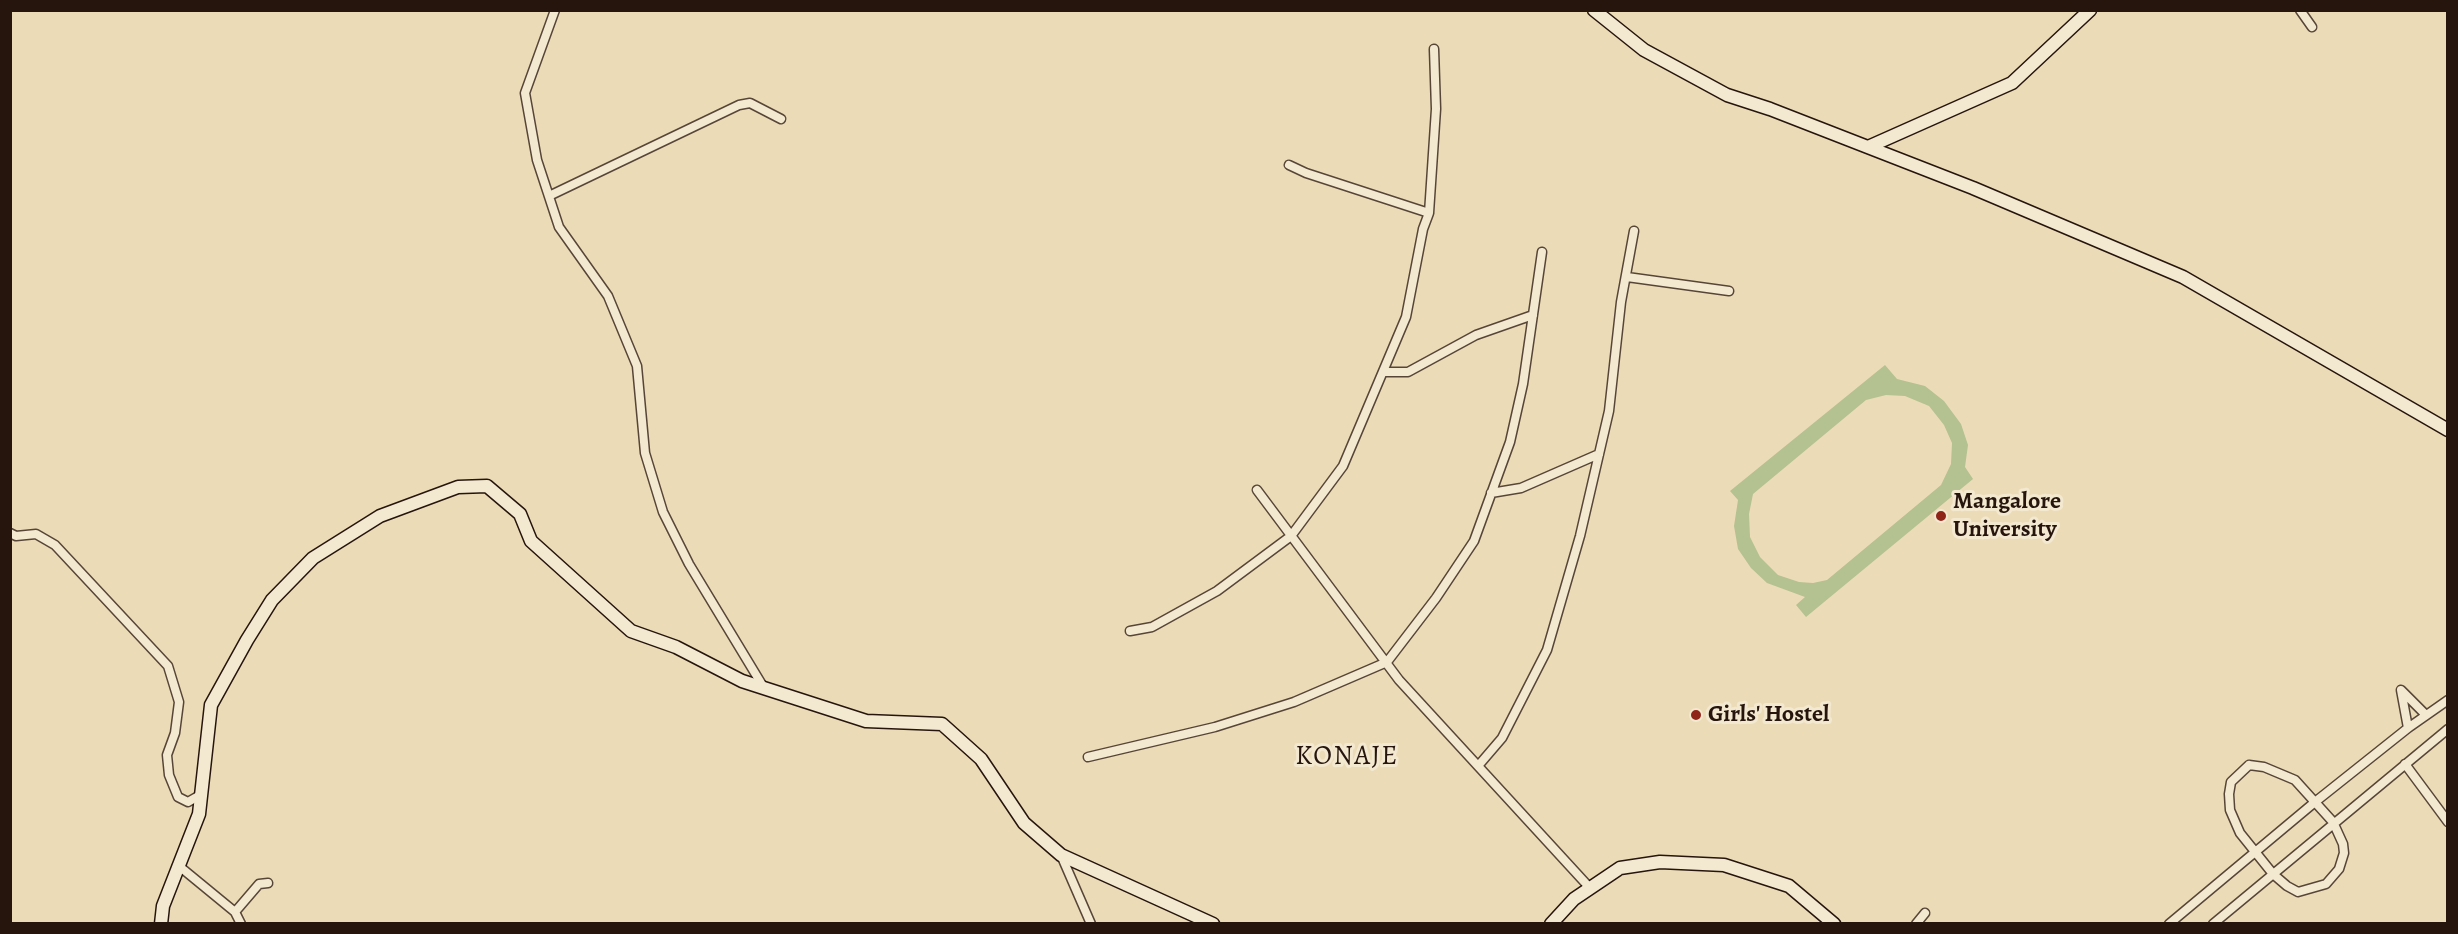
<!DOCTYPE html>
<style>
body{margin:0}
#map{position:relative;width:2458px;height:934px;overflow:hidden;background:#ecdbb7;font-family:Alegreya,serif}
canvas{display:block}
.frame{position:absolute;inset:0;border:12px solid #25150d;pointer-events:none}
</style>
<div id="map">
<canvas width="2458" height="934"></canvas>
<div class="frame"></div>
</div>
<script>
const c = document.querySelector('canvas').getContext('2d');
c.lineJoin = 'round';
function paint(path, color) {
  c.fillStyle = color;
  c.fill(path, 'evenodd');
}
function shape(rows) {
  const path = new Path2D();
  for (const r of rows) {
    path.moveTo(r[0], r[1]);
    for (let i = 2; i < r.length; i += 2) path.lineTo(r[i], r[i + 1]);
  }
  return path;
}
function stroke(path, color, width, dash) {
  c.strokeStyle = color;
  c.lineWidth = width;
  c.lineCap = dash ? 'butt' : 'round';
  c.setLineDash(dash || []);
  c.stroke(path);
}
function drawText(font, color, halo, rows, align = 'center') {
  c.font = font + ' Alegreya,serif';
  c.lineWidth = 6;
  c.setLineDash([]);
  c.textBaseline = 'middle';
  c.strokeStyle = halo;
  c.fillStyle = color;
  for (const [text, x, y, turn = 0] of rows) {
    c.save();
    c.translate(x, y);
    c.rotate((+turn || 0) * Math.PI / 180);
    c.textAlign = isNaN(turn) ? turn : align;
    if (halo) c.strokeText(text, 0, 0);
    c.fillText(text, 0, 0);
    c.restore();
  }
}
paint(shape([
 [1885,365,1897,379,1925,386,1944,401,1961,424,1968,445,1965,467,1973,479,1806,617,1796,605,1805,597,1767,583,1751,568,1738,549,1734,526,1738,500,1730,491],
 [1886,395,1905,396,1929,406,1944,425,1952,443,1951,464,1941,485,1827,580,1813,583,1799,582,1778,575,1760,557,1750,537,1749,514,1753,494,1866,400]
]), '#b4c191');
const street = shape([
 [555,10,525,93,537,160,559,227,608,296,637,366,645,453,663,512,689,564,764,688],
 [2300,10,2312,27],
 [1289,165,1306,173,1429,213],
 [549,196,739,105,750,103,781,119],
 [1627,277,1729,291],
 [1383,372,1408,372,1476,335,1533,315],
 [1257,490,1399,680,1590,888],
 [1491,493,1521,488,1599,454],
 [10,533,16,536,36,534,55,545,168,666,179,702,175,733,167,755,169,775,178,797,188,802,202,794],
 [1130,631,1152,627,1217,591,1291,536,1343,466,1406,317,1423,229,1429,213,1436,109,1434,49],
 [2408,728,2401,690,2426,715],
 [1088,757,1215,727,1294,702,1387,662,1436,598,1474,541,1510,442,1523,384,1542,252],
 [2405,764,2448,822],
 [2249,765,2264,767,2295,780,2333,822,2343,844,2344,853,2339,869,2326,884,2298,892,2287,886,2273,874,2240,833,2230,810,2229,794,2231,782,2249,765],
 [1478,766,1502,738,1547,650,1580,536,1609,411,1621,302,1634,231],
 [1061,855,1091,924],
 [179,866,235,912,241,924],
 [235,912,259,884,268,883],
 [1916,924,1925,913],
 [2169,924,2315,802,2408,728,2448,700],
 [2213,924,2448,729]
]);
const secondary = shape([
 [1594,10,1644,50,1727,95,1770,109,1973,188,2183,277,2448,430],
 [1868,147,2012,83,2090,10],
 [161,924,163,906,199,814,211,705,247,640,272,600,313,558,380,516,458,487,487,486,520,514,531,541,631,631,676,647,742,681,866,721,942,724,981,759,1024,823,1061,855,1213,924],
 [1551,924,1574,899,1620,868,1660,862,1724,865,1789,886,1834,924]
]);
stroke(street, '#574638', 11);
stroke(secondary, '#25150d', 15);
stroke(street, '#f3e8d0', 8);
stroke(secondary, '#f3e8d0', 12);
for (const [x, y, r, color] of [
 [1941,516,6,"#8f2418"],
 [1696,715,6,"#8f2418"]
]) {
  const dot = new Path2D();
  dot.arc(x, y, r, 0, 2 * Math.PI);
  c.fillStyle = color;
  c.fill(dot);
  stroke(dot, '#f3e8d0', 2);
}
drawText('bold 24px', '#25150d', '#f3e8d0', [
 ["Mangalore",1953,502],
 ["University",1953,530],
 ["Girls' Hostel",1708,715]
], 'left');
c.letterSpacing = '1.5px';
drawText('27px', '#25150d', '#f3e8d0', [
 ["KONAJE",1347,757]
]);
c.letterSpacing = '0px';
</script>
